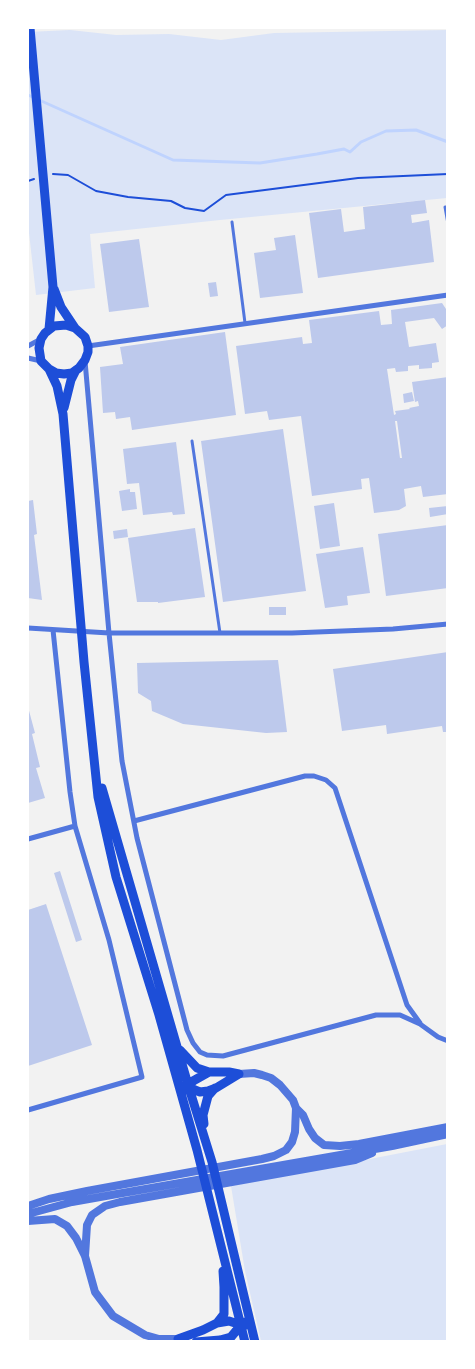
<!DOCTYPE html>
<style>
body{margin:0}
#map{position:relative;width:475px;height:1369px;overflow:hidden;background:#f2f2f2;font-family:"Roboto Condensed",sans-serif}
canvas{display:block}
.frame{position:absolute;inset:0;border:29px solid #fff;pointer-events:none}
</style>
<div id="map">
<canvas width="475" height="1369"></canvas>
<div class="frame"></div>
</div>
<script>
const c = document.querySelector('canvas').getContext('2d');
c.lineJoin = 'round';
function paint(path, color) {
  c.fillStyle = color;
  c.fill(path, 'evenodd');
}
function shape(rows) {
  const path = new Path2D();
  for (const r of rows) {
    path.moveTo(r[0], r[1]);
    for (let i = 2; i < r.length; i += 2) path.lineTo(r[i], r[i + 1]);
  }
  return path;
}
function stroke(path, color, width, dash) {
  c.strokeStyle = color;
  c.lineWidth = width;
  c.lineCap = dash ? 'butt' : 'round';
  c.setLineDash(dash || []);
  c.stroke(path);
}
paint(shape([
 [70,30,116,35,169,34,221,40,274,33,447,30,447,198,220,220,90,234,95,288,36,295,28,224,28,32],
 [447,1144,447,1341,261,1341,245,1271,231,1186]
]), '#dbe4f7');
stroke(shape([
 [28,95,173,160,260,163,317,154,344,149,350,152,361,142,386,131,416,130,448,142]
]), '#bfd3fe', 3);
paint(shape([
 [425,200,427,213,411,215,412,223,429,220,434,262,318,278,309,213,341,209,344,232,365,229,363,207],
 [295,235,303,293,260,298,254,253,276,250,274,238],
 [139,239,149,307,109,312,100,244],
 [216,282,218,296,210,297,208,283],
 [442,303,448,312,448,325,442,329,434,318,405,322,409,347,436,343,439,362,432,363,432,368,419,369,419,365,408,366,408,371,396,372,395,368,387,369,394,415,396,414,395,411,410,409,409,408,419,406,418,401,415,402,412,382,448,377,448,494,423,497,421,486,404,489,406,506,399,510,374,513,369,478,361,479,362,489,312,496,301,416,269,420,267,411,245,414,236,346,302,337,303,344,312,343,309,320,379,311,381,325,392,324,391,310],
 [395,421,397,421,402,458,400,458],
 [225,332,236,415,132,430,130,417,116,419,115,412,103,413,100,367,123,364,120,347],
 [412,392,414,401,404,403,403,394],
 [283,429,306,591,223,602,201,441],
 [176,442,185,514,173,515,172,512,143,515,139,483,127,484,123,449],
 [130,489,130,492,135,492,137,509,122,511,119,491],
 [33,500,37,534,34,535,42,600,28,598,28,501],
 [334,503,340,546,320,549,314,506],
 [448,506,448,514,430,517,429,508],
 [448,525,448,588,386,596,378,534],
 [195,528,205,597,158,603,158,602,137,602,128,538],
 [127,529,128,537,114,539,113,531],
 [363,547,370,593,347,596,348,605,325,608,316,554],
 [269,607,286,607,286,615,269,615],
 [448,652,448,732,443,732,442,726,387,734,386,725,342,731,333,669],
 [278,660,287,732,266,733,183,724,152,711,151,701,138,693,137,663],
 [28,707,35,733,32,734,40,767,36,768,45,798,28,803],
 [60,871,82,940,76,942,54,873],
 [46,904,92,1045,28,1066,28,910]
]), '#bdc9ec');
stroke(shape([
 [53,174,68,175,96,191,128,197,171,201,185,208,204,211,226,195,358,178,448,174],
 [28,181,34,179]
]), '#1d4ed8', 2);
stroke(shape([
 [448,207,445,207,448,224],
 [232,222,245,323],
 [192,441,220,633]
]), '#5277de', 3);
stroke(shape([
 [28,346,41,339],
 [88,346,448,295],
 [28,358,41,361],
 [85,361,109,633,122,761,137,838,187,1030,193,1043,200,1052,207,1055,223,1056,376,1015,400,1015,420,1024,438,1037,448,1041],
 [28,628,109,633,292,633,393,629,448,624],
 [134,821,305,776,314,776,326,780,335,788,407,1005,420,1023],
 [28,839,75,826],
 [28,1110,142,1077,109,940,75,826,70,792,53,630]
]), '#5277de', 5);
stroke(shape([
 [239,1074,254,1073,262,1075,271,1078,280,1085,293,1100,296,1108,303,1115,309,1129,315,1138,324,1145,340,1146,359,1144,448,1127],
 [28,1206,49,1199,87,1191,262,1159,274,1156,286,1150,292,1142,295,1132,296,1108],
 [28,1214,72,1202,117,1194,392,1146,448,1134],
 [28,1221,55,1219,67,1226,76,1238,85,1256,95,1292,113,1316,145,1335,159,1339,178,1339],
 [85,1256,87,1225,92,1215,105,1206,120,1202,355,1160,372,1153]
]), '#5277de', 8);
stroke(shape([
 [30,28,53,287,49,329],
 [75,328,66,325,54,326,45,333,41,339,39,348,41,361,49,369,57,386,63,414,84,662,98,797,116,877,159,1015,197,1150,245,1342],
 [49,369,56,373,64,374,72,373,79,368,85,360,88,352,88,346,85,337,75,328,61,307,54,289],
 [64,408,71,380,76,370],
 [102,788,189,1088,212,1162,255,1342],
 [180,1050,197,1068,209,1072],
 [185,1086,200,1092,208,1091,216,1088,239,1074],
 [187,1090,193,1081,209,1072,229,1072,239,1074],
 [204,1124,203,1115,208,1096,215,1088],
 [217,1323,224,1314,224,1287,223,1271],
 [178,1339,203,1330,217,1323,229,1321,244,1326],
 [196,1342,220,1340,231,1337,236,1331,243,1322]
]), '#1d4ed8', 9);
</script>
